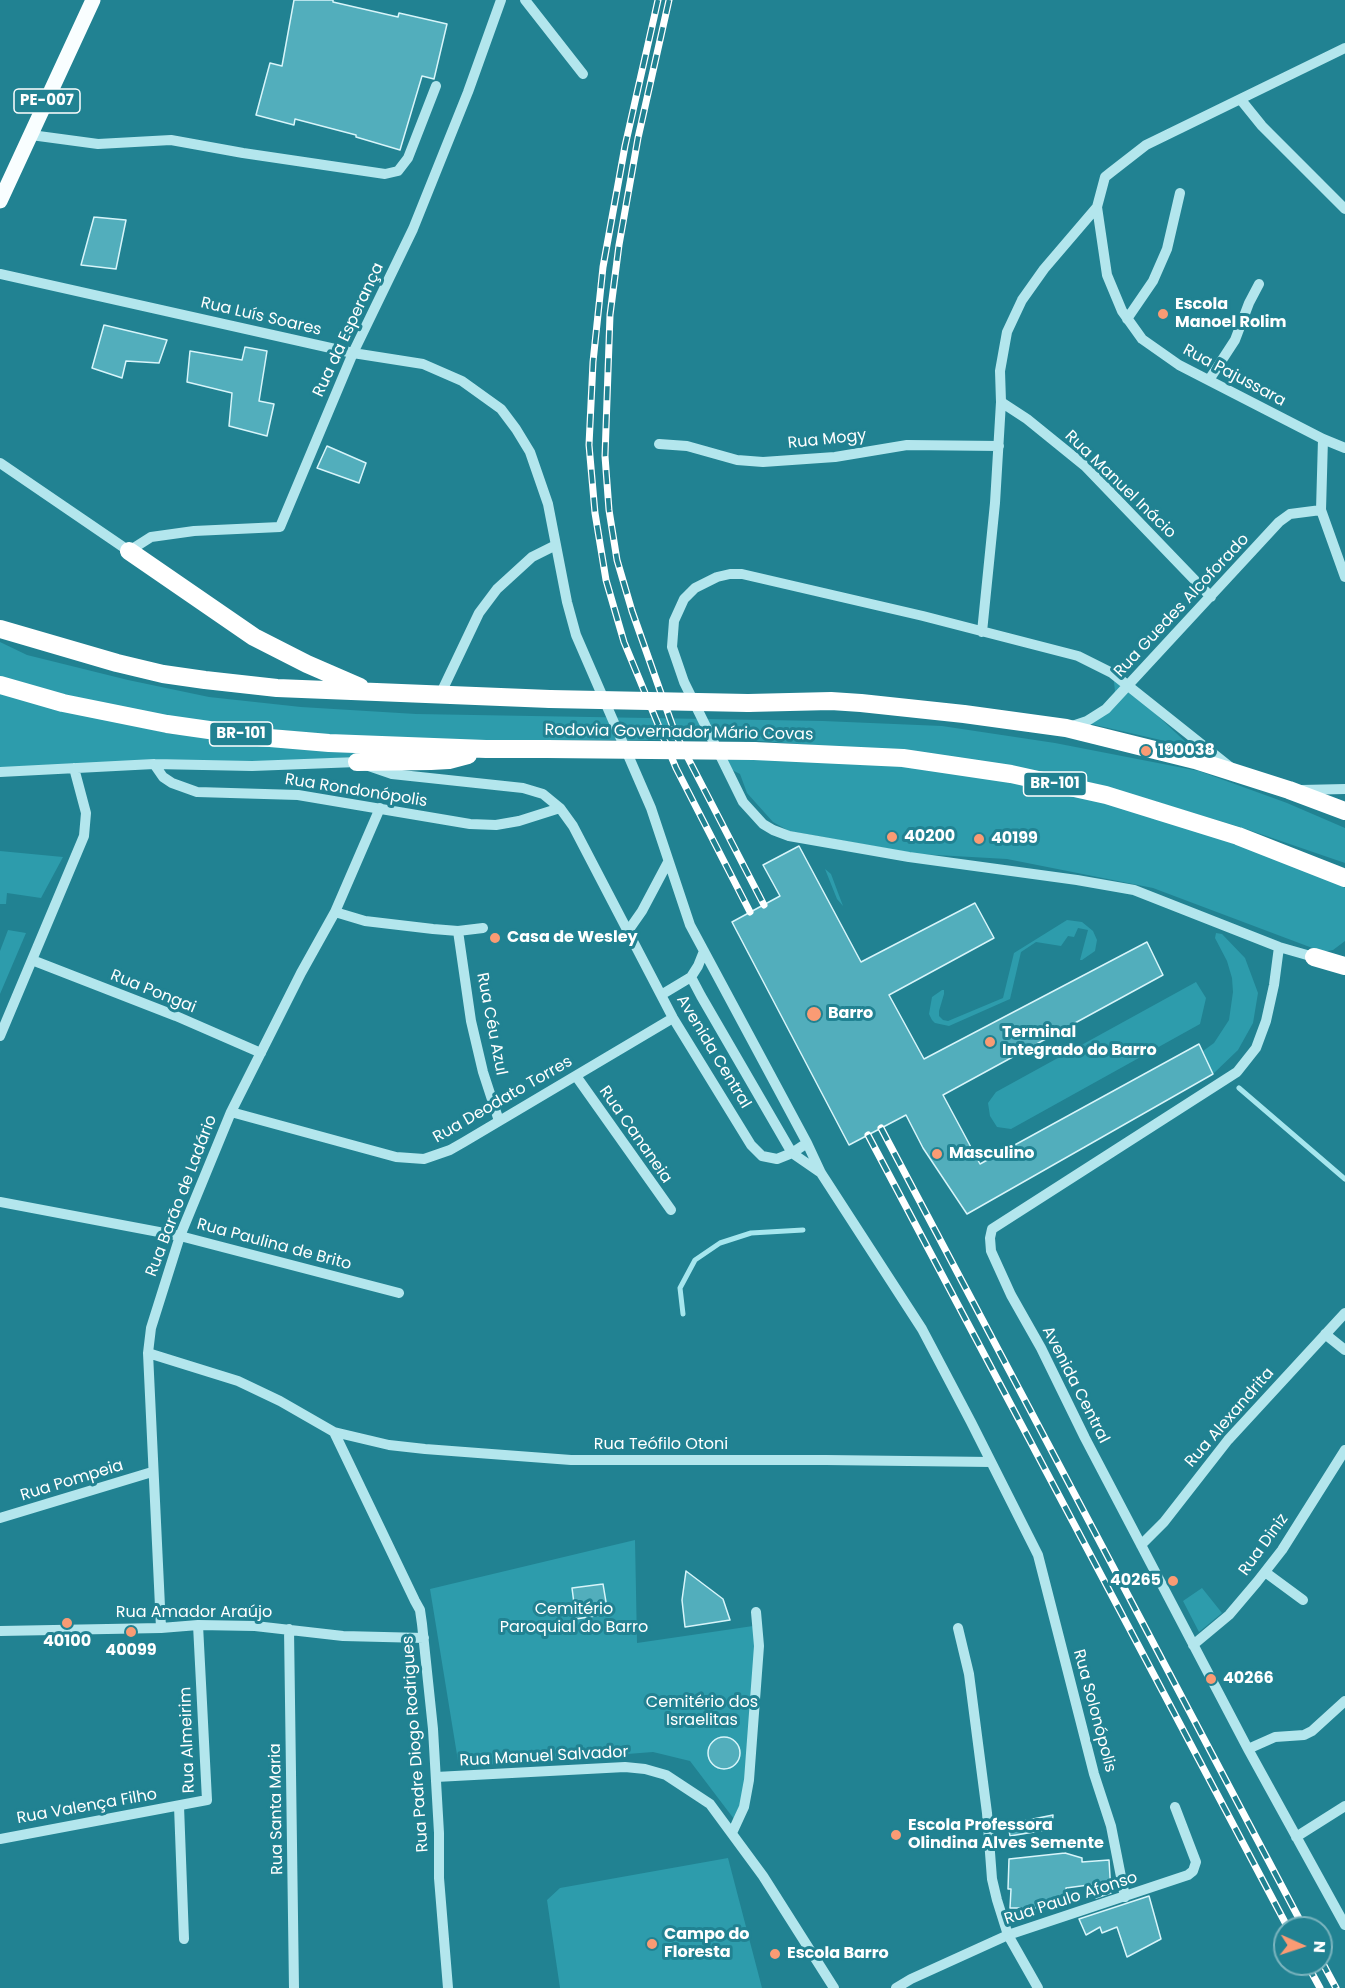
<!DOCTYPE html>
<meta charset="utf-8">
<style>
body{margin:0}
#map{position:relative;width:1345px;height:1988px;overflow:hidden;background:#218292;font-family:Poppins,sans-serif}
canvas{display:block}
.north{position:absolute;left:1273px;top:1916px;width:60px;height:60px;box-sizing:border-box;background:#218292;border:2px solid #7ab4be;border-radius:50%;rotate:93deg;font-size:16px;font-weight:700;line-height:24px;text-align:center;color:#fff}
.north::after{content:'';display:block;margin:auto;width:21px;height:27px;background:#fa9b74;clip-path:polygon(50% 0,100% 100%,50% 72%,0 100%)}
</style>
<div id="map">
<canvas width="1345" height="1988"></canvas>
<div class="north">N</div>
</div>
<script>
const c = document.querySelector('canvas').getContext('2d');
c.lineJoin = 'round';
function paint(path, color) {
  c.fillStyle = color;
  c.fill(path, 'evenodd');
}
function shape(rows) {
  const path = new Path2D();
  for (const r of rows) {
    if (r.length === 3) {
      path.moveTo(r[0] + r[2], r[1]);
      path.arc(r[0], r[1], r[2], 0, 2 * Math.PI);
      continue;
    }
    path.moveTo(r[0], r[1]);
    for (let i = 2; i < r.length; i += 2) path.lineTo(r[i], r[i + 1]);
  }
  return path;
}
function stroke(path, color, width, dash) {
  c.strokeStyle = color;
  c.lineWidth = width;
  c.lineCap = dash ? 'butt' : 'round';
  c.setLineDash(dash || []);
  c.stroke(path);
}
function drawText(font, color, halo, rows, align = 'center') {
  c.font = font + ' Poppins,sans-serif';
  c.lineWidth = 6;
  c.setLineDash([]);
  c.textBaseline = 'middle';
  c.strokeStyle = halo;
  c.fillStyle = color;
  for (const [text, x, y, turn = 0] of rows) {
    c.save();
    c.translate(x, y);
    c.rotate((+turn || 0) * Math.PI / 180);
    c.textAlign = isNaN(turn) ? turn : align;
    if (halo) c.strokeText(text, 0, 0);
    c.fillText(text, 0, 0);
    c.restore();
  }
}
paint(shape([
 [0,642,27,655,128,680,209,697,301,707,416,714,823,721,942,726,1055,743,1199,771,1287,803,1345,828,1345,863,1240,827,1097,784,825,746,747,740,426,740,341,736,202,722,112,707,0,679],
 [1113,674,1191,747,1091,724,1107,709,1115,691],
 [0,692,170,734,435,752,270,762,0,768],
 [722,758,903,758,1099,800,1163,819,1315,872,1341,884,1345,888,1345,941,1333,950,1323,952,1153,888,1007,859,918,854,789,831,773,822,747,793,740,774,726,767],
 [0,851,63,857,41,898,7,893,6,904,0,904],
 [825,869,831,874,843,906,837,899],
 [1067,920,1082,922,1093,931,1097,940,1095,951,1082,960,1080,960,1088,930,1078,928,1074,937,1068,936,1061,946,1036,942,1021,952,1010,999,949,1026,935,1023,932,1020,929,1014,932,997,942,990,944,990,944,994,939,1011,939,1016,943,1020,948,1021,1003,998,1014,953],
 [8,930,26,933,0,994,0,951],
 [1216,933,1222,934,1245,958,1258,993,1253,1023,1238,1050,1213,1074,1203,1051,1214,1043,1229,1020,1233,992,1232,978,1227,961,1215,938],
 [1196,982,1206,998,1200,1024,1011,1129,997,1127,990,1116,988,1103,996,1092],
 [635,1540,637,1643,753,1626,756,1655,745,1792,734,1819,690,1761,653,1752,459,1767,430,1589],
 [1202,1588,1222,1613,1199,1632,1183,1601],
 [728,1858,762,1988,560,1988,547,1900,560,1888]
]), '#2d9cac');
stroke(shape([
 [1239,1088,1345,1179],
 [683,1314,680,1288,695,1260,720,1243,751,1233,803,1230]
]), '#a6e6ee', 5);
const building = shape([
 [294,0,333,0,333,2,398,17,399,13,447,24,434,79,422,76,400,150,356,137,356,135,295,119,294,125,256,115,270,63,282,66,294,0],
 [94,217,126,220,116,269,81,265,94,217],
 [104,325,167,340,159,363,126,361,122,378,92,368,104,325],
 [245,347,267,351,259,401,274,404,267,436,229,426,232,393,187,382,190,351,242,360,245,347],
 [327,446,366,463,359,483,317,468,327,446],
 [799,846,861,962,975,903,994,938,889,995,924,1059,1147,942,1163,975,943,1095,980,1164,1199,1044,1213,1074,967,1214,923,1148,906,1115,849,1145,732,922,780,896,763,865,799,846],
 [686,1571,723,1599,730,1620,685,1627,682,1600,686,1571],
 [603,1584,608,1614,576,1619,572,1588,603,1584],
 [724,1753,16],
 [1053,1815,1052,1829,1010,1836,1008,1824,1053,1815],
 [1065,1853,1082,1858,1082,1862,1109,1860,1111,1893,1096,1898,1096,1884,1066,1888,1067,1903,1038,1906,1038,1908,1010,1908,1011,1889,1008,1889,1009,1859,1065,1853],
 [1149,1896,1161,1939,1127,1957,1117,1927,1102,1933,1100,1927,1086,1935,1079,1919,1149,1896]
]);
paint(building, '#52aebc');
stroke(building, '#d8f5fa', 1.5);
stroke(shape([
 [525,0,583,74],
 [1241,100,1262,126,1345,209],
 [31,135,98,144,171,140,243,153,385,174,398,171,408,158,436,86],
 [1097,207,1107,275,1122,311,1142,339,1179,365,1323,439,1345,448],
 [0,274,353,353,423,364,462,381,501,409,516,429,530,452,548,504,567,602,576,635,651,808,690,925,807,1143,821,1173,922,1329,971,1422,1038,1555,1094,1774,1111,1826,1125,1897],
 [1127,319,1153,281,1167,249,1180,193],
 [1209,380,1235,340,1249,303,1259,284],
 [1001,402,1027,419,1085,466,1211,597],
 [1323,439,1321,510,1345,577],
 [659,444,687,446,737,460,763,462,835,457,907,445,999,446],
 [0,463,129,551,151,537,194,531,280,527,353,353,413,229,468,92,501,0],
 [982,632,995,503,1001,402,1000,371,1007,332,1022,300,1044,269,1097,207,1105,177,1110,173,1146,145,1345,48],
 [440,695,479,613,497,589,532,557,556,545],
 [1069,727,1087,721,1106,709,1279,522,1290,514,1321,510],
 [154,764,163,777,172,783,197,792,298,795,470,824,496,825,519,821,560,808],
 [1230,767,1112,673,1078,656,923,616,742,574,730,574,717,577,695,588,684,599,674,621,672,647,684,682,743,802,763,824,773,830,789,836,909,857,1077,880,1134,890,1279,947,1314,957],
 [0,772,154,764,252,766,357,762,392,774,523,788,543,794,560,808,573,826,673,1018,751,1145,762,1156,777,1159,792,1153,807,1143],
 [1301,790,1345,789],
 [335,912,365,921,433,929,458,931,483,928],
 [458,931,471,1021,483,1072,499,1121],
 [628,931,642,911,668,862],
 [1279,947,1274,985,1266,1021,1256,1048,1237,1072,992,1229,990,1238,991,1251,1011,1295,1041,1348,1085,1438,1248,1749,1345,1925],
 [704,951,698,966,691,977,701,996,792,1153,821,1173],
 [32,960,176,1016,261,1053],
 [661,995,691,977],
 [0,1036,84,836,86,813,74,768],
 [576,1076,671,1210],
 [231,1112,396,1157,424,1159,450,1150,464,1142,673,1018],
 [0,1202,180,1236,399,1293],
 [1325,1334,1345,1350],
 [148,1353,238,1381,280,1401,334,1432,415,1601,420,1610,422,1624,433,1729,439,1833,439,1878,448,1988],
 [334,1432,389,1445,425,1449,571,1460,826,1460,991,1462],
 [0,1518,152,1472],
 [1141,1545,1164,1522,1228,1440,1345,1313],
 [1265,1572,1303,1600],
 [161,1628,148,1353,151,1328,180,1236,231,1112,301,973,335,912,380,808],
 [958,1628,969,1674,987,1813,992,1879,997,1900,1008,1935,1038,1988],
 [289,1629,294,1988],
 [0,1631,161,1628,198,1625,255,1626,343,1636,424,1638],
 [1193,1645,1229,1615,1257,1582,1282,1550,1345,1450],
 [1248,1749,1275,1737,1304,1735,1312,1731,1345,1701],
 [436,1777,625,1767,645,1769,666,1775,710,1804,763,1876,834,1988],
 [179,1806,184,1939],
 [732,1833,744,1807,749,1780,759,1646,756,1612],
 [1296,1837,1345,1806],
 [0,1839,207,1800,198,1625],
 [896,1988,911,1979,1008,1935,1188,1875,1193,1871,1196,1862,1175,1807]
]), '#b3e6ed', 10);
stroke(shape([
 [0,201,93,0]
]), '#f9feff', 15);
stroke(shape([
 [129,551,254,637,307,664,360,687],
 [0,629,117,663,163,674,205,680,277,688,550,699],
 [0,685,63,703,167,724,258,737,329,743,486,749,547,749],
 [748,703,831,701,861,703,964,714,1066,728,1195,760,1289,790,1345,811],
 [754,751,903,758,1011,774,1106,795,1238,836,1345,878],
 [357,762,431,761,449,760,468,755],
 [1314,957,1345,966]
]), '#fff', 18);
const rail = shape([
 [658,0,625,146,603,267,593,362,589,445,595,513,606,580,624,642,676,768,750,912],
 [669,0,638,138,619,245,610,315,605,456,609,510,617,560,632,611,675,733,764,905],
 [881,1128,1304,1928],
 [868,1135,1288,1928],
 [1321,1960,1336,1988],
 [1307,1964,1320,1988]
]);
stroke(rail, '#fff', 7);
stroke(rail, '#218292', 4.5, [14]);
stroke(shape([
 [550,699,748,703],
 [547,749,754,751]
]), '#fff', 18);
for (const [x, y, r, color] of [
 [1163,314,6,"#fa9b74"],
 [1146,751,6,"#fa9b74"],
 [892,837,6,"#fa9b74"],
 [979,839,6,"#fa9b74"],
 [495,938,6,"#fa9b74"],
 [814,1014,8,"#fa9b74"],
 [990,1042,6,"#fa9b74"],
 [937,1154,6,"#fa9b74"],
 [1173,1581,6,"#fa9b74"],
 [67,1623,6,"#fa9b74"],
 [131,1632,6,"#fa9b74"],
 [1211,1679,6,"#fa9b74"],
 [896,1835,6,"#fa9b74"],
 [652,1944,6,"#fa9b74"],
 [775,1954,6,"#fa9b74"]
]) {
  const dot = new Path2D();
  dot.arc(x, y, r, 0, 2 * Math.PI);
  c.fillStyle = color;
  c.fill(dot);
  stroke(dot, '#218292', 2);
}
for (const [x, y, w] of [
 [47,101,66],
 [241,734,63],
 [1055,784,63]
]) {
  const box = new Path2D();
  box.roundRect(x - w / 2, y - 12, w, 24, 4.5);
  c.fillStyle = '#218292';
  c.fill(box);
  stroke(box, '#fff', 1.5);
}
drawText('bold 15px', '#fff', null, [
 ["PE-007",47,101],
 ["BR-101",241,734],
 ["BR-101",1055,784]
]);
drawText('bold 16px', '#fff', '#218292', [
 ["Escola",1175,305],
 ["Manoel Rolim",1175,323],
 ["190038",1158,751],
 ["40200",904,837],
 ["40199",991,839],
 ["Casa de Wesley",507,938],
 ["Barro",828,1014],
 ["Terminal",1002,1033],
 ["Integrado do Barro",1002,1051],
 ["Masculino",949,1154],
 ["40265",1161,1581,"right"],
 ["40100",67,1642,"center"],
 ["40099",131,1651,"center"],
 ["40266",1223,1679],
 ["Escola Professora",908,1826],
 ["Olindina Alves Semente",908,1844],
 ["Campo do",664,1935],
 ["Floresta",664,1953],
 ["Escola Barro",787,1954]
], 'left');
drawText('16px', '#fff', '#218292', [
 ["Rua Luís Soares",261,317,13],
 ["Rua da Esperança",349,330,-65],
 ["Rua Pajussara",1234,376,28],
 ["Rua Mogy",827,440,-6],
 ["Rua Manuel Inácio",1120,485,44],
 ["Rua Guedes Alcoforado",1182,606,-47],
 ["Rodovia Governador Mário Covas",679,733,1],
 ["Rua Rondonópolis",356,791,9],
 ["Rua Pongai",153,992,22],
 ["Rua Céu Azul",491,1024,79],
 ["Avenida Central",713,1052,59],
 ["Rua Deodato Torres",503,1100,-30],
 ["Rua Cananeia",635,1135,55],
 ["Rua Barão de Ladário",182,1196,-69],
 ["Rua Paulina de Brito",274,1245,15],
 ["Avenida Central",1075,1385,63],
 ["Rua Alexandrita",1230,1418,-49],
 ["Rua Teófilo Otoni",661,1445],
 ["Rua Pompeia",72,1481,-17],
 ["Rua Diniz",1264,1545,-54],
 ["Rua Amador Araújo",194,1613],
 ["Rua Solonópolis",1094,1711,75],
 ["Rua Almeirim",188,1740,-92],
 ["Rua Padre Diogo Rodrigues",416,1744,-94],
 ["Rua Manuel Salvador",544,1757,-3],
 ["Rua Valença Filho",87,1807,-10],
 ["Rua Santa Maria",277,1809,-91],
 ["Rua Paulo Afonso",1071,1899,-18]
]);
drawText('16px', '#fff', '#218292', [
 ["Cemitério",574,1610],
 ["Paroquial do Barro",574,1628],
 ["Cemitério dos",702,1703],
 ["Israelitas",702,1721]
]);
</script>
